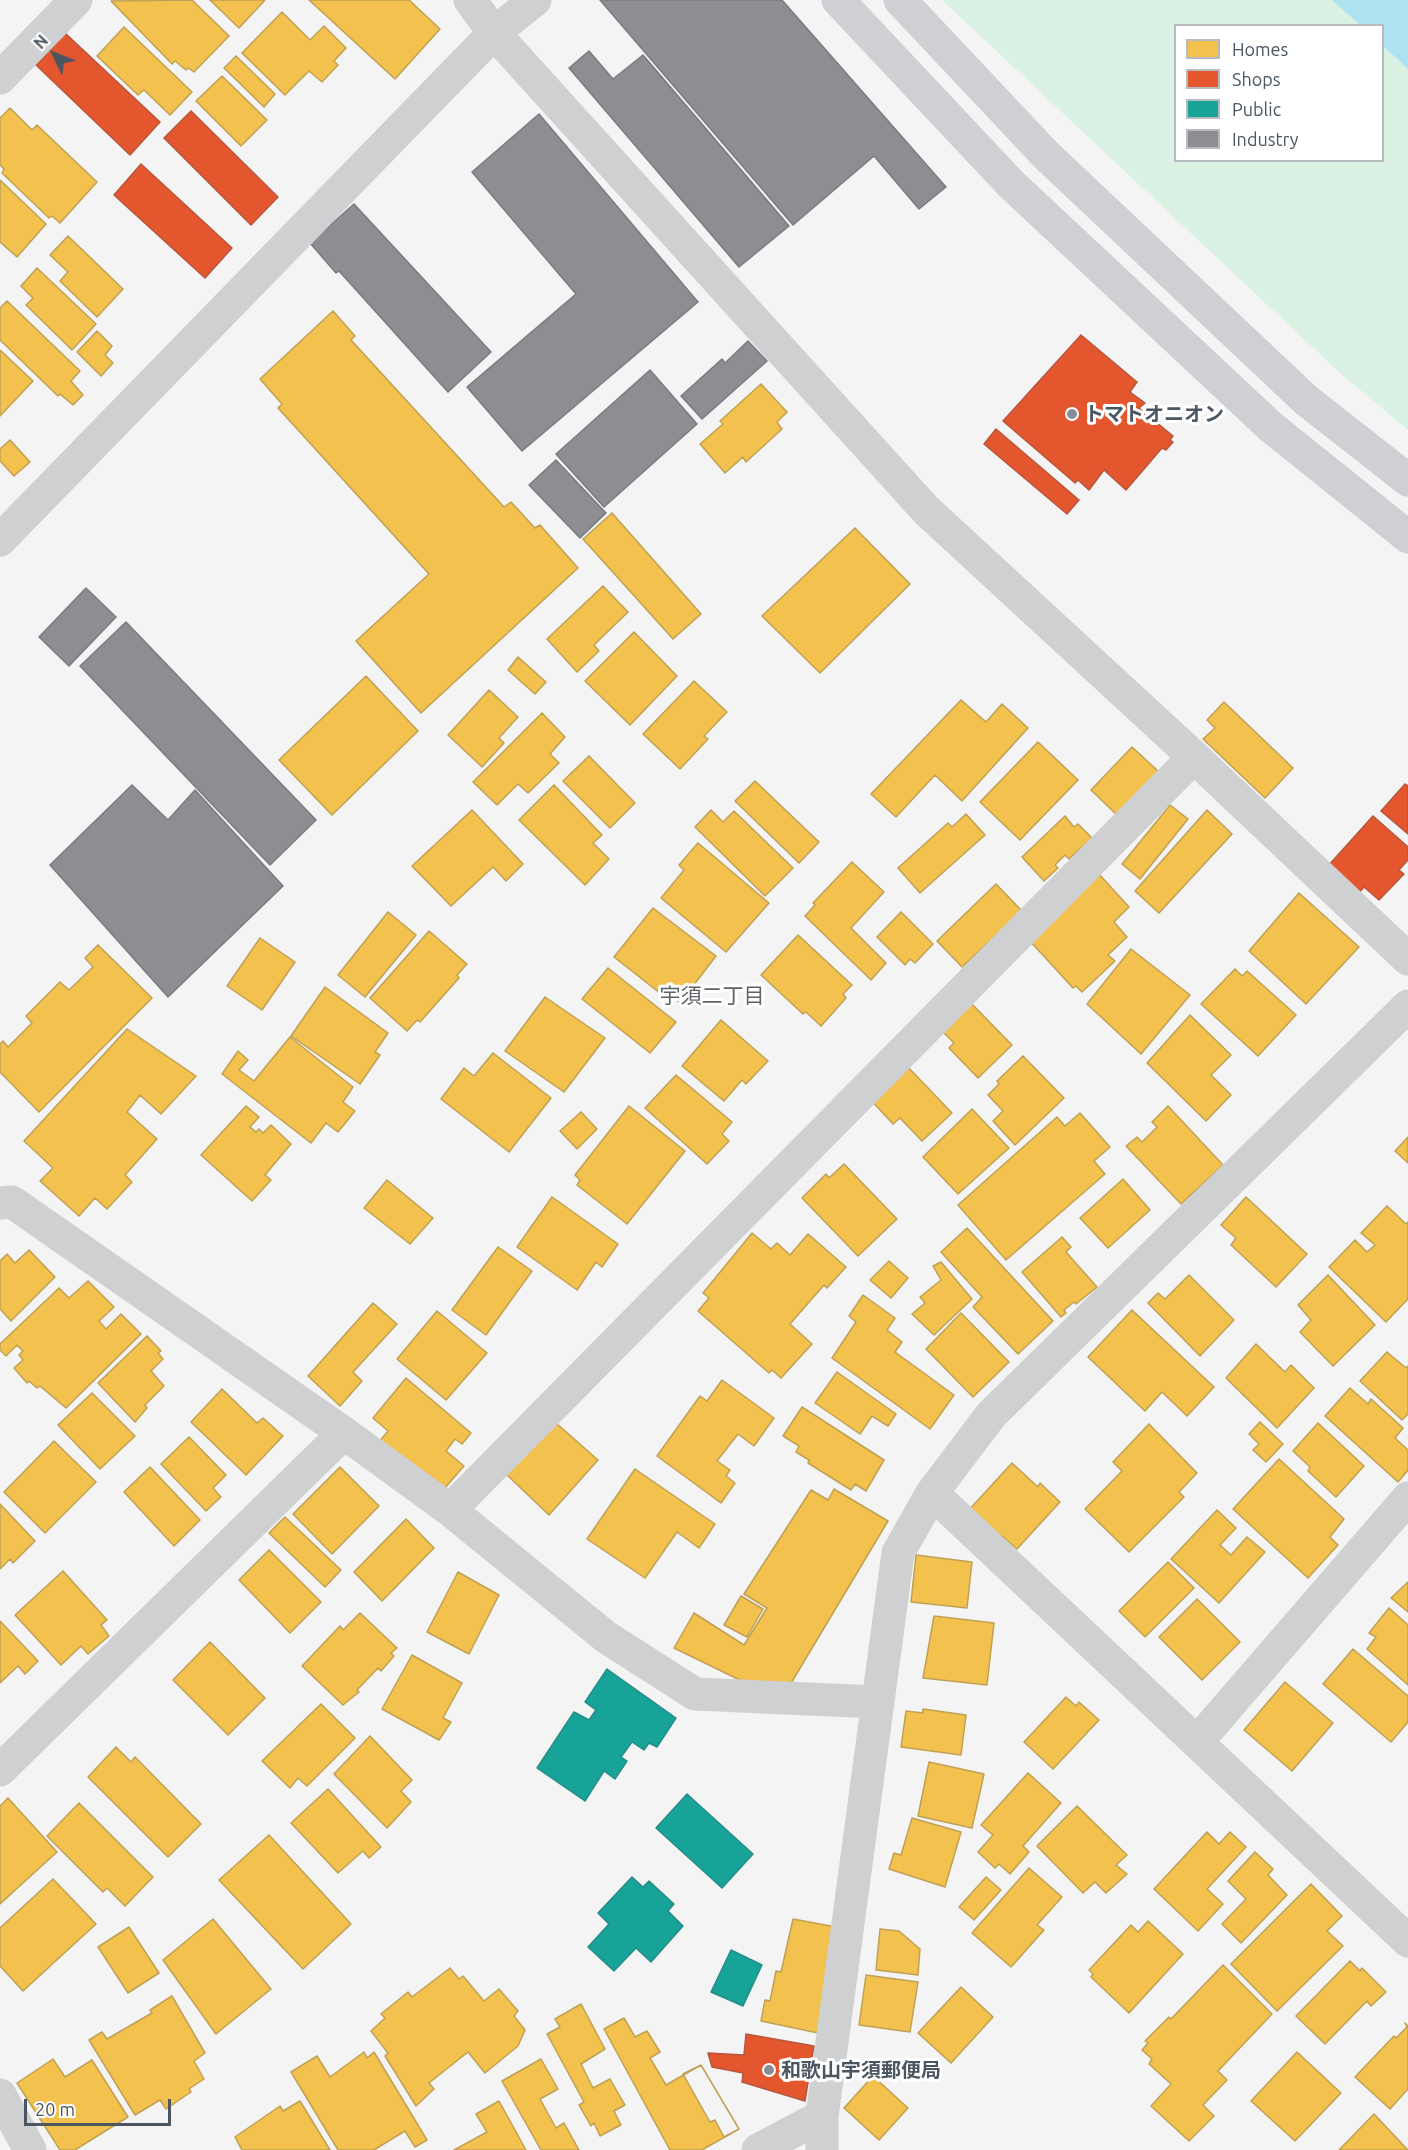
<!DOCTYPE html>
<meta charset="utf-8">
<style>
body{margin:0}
#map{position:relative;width:1408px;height:2150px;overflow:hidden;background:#f4f4f4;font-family:Ubuntu,sans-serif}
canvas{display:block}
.legend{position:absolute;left:1174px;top:24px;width:210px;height:138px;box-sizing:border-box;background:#fff;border:2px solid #b7bbc0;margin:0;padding:8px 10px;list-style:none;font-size:18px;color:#4a5661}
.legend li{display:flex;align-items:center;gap:12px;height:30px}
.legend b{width:30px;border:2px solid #b7bbc0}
.north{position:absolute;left:24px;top:24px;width:60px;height:60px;-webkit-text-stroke:4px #fff;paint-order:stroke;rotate:313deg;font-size:16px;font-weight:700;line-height:24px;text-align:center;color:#4a5661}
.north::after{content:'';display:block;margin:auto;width:21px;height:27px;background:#4a5661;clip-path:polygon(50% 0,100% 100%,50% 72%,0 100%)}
.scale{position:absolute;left:24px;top:2099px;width:147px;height:27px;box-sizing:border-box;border:3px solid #4a5661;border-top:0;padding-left:8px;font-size:18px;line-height:21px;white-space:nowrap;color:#4a5661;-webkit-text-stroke:4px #fff;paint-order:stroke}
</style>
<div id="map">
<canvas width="1408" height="2150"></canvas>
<ul class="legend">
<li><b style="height:16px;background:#f2c14e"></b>Homes</li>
<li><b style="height:16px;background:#e4572e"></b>Shops</li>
<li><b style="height:16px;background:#17a398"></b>Public</li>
<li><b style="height:16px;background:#8d8d92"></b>Industry</li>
</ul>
<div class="north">N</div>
<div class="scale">20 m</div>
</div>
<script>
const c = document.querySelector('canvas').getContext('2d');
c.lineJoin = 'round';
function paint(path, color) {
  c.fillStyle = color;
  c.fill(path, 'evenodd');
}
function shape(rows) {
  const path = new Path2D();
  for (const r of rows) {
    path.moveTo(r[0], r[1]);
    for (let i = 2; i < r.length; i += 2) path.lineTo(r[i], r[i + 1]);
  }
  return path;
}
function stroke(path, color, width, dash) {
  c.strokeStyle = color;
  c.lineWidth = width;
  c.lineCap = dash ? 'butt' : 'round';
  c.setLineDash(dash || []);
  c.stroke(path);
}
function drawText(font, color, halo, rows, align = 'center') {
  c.font = font + ' Ubuntu,"Noto Sans JP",sans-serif';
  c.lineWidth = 6;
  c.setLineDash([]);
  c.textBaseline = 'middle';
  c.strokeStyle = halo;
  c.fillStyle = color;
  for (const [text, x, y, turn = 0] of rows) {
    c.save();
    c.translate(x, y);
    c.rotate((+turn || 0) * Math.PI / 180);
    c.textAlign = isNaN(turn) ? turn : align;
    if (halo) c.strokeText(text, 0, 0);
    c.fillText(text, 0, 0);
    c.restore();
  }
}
paint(shape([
 [942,0,1332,0,1360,25,1176,26,1176,160,1382,160,1383,46,1408,69,1408,430,1340,373]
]), '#d9f2e3');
paint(shape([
 [1332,0,1408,0,1408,69,1383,46,1382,26,1360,25]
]), '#aee2f0');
const homes = shape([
 [192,0,229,36,194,72,188,68,186,70,175,61,172,64,111,1,192,0],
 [210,0,265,0,239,28,210,0],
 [309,0,409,0,440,29,395,79,309,0],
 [282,12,310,40,324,26,346,48,334,61,338,65,322,82,309,71,285,95,242,53,282,12],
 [124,27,192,92,170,115,144,90,138,95,97,56,124,27],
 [236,56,275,94,264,107,224,68,236,56],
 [222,76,267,120,241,146,196,101,222,76],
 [10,108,32,130,37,125,97,182,60,223,52,216,49,218,2,173,4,169,0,165,0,118,10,108],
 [0,180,46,224,17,257,0,242,0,180],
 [68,236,123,289,97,317,60,281,68,272,50,255,68,236],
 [37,268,96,324,72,350,26,305,33,298,21,286,37,268],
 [7,301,80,371,71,381,83,395,73,405,60,394,58,396,0,340,0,308,7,301],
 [333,311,355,336,351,340,504,507,511,502,535,528,540,525,578,568,421,713,356,641,429,574,278,408,282,404,260,379,333,311],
 [97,331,112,346,105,355,113,363,101,376,77,352,97,331],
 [0,350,33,381,0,416,0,350],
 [761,384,787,412,777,422,782,429,746,462,743,457,725,473,700,444,723,424,720,421,761,384],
 [10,440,30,462,14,476,0,461,0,449,10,440],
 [612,513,701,614,673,639,583,539,612,513],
 [855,528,910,584,820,673,762,616,855,528],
 [603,586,628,612,594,645,599,651,577,672,547,639,603,586],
 [634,632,677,676,630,725,585,681,634,632],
 [518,657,546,682,535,694,508,670,518,657],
 [366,676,418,731,332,815,279,760,366,676],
 [694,681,727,712,704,736,708,739,680,769,643,734,694,681],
 [489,690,518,717,499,738,504,743,482,767,448,735,489,690],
 [961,700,986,722,1002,704,1028,728,962,801,935,775,896,817,871,794,961,700],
 [1224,702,1293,768,1265,798,1203,739,1215,728,1207,720,1224,702],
 [542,713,565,737,550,754,559,763,528,793,518,784,497,805,473,782,542,713],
 [1038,742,1078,780,1020,840,980,802,1038,742],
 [1132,747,1159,772,1118,816,1091,790,1132,747],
 [589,756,635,803,610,828,563,781,589,756],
 [755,781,819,842,799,863,735,801,755,781],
 [554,785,602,835,593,843,609,859,585,885,519,820,554,785],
 [1170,805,1188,819,1140,879,1122,864,1170,805],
 [472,810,523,864,506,881,493,867,451,906,412,866,472,810],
 [711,810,723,822,734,811,793,868,765,896,695,827,711,810],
 [1207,810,1232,834,1159,913,1135,891,1207,810],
 [966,814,985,835,920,893,898,868,948,823,952,827,966,814],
 [1065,816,1074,827,1078,824,1092,838,1069,859,1065,855,1055,865,1058,868,1044,881,1022,857,1065,816],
 [698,843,769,903,726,952,661,898,684,870,679,865,698,843],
 [852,862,884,892,851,928,886,963,871,980,805,916,815,905,813,903,852,862],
 [1099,874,1129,907,1114,922,1127,937,1108,955,1115,961,1082,992,1076,986,1073,988,1029,940,1099,874],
 [996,884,1022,911,962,967,937,941,996,884],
 [1299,893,1359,947,1306,1004,1249,951,1299,893],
 [653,908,716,956,680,1003,664,991,661,994,614,957,653,908],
 [388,912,416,935,365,997,338,975,388,912],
 [901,912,933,944,915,963,910,959,905,965,877,937,901,912],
 [429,931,467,964,457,975,459,978,420,1022,417,1020,407,1031,370,998,429,931],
 [798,935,852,985,843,994,846,998,821,1026,806,1012,803,1014,761,975,798,935],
 [260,938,295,962,262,1010,227,986,260,938],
 [98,945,152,998,39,1112,0,1072,0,1044,3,1041,8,1047,32,1023,26,1016,60,982,69,990,93,967,85,958,98,945],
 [1131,949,1190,995,1141,1054,1087,1004,1131,949],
 [608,968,676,1022,650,1053,582,999,608,968],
 [1235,969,1242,976,1247,971,1296,1015,1258,1056,1201,1004,1235,969],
 [325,987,388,1033,375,1052,380,1055,360,1084,291,1036,325,987],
 [545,997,605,1038,564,1092,505,1051,545,997],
 [965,997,1012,1045,978,1078,949,1048,954,1043,937,1026,965,997],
 [1190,1015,1231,1055,1211,1075,1231,1095,1206,1121,1147,1063,1190,1015],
 [721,1020,768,1061,746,1084,742,1080,724,1101,682,1066,721,1020],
 [127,1029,196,1076,161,1114,140,1095,127,1112,157,1139,125,1175,132,1182,107,1209,95,1198,79,1216,40,1181,53,1168,24,1141,127,1029],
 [290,1037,353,1087,343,1102,355,1111,338,1132,326,1123,311,1143,222,1074,238,1051,248,1060,239,1070,254,1081,290,1037],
 [493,1053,551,1098,509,1152,441,1099,464,1068,474,1076,493,1053],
 [1023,1056,1064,1098,1015,1145,993,1121,1003,1111,988,1095,999,1084,997,1081,1023,1056],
 [904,1063,952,1113,922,1141,900,1118,893,1124,869,1098,904,1063],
 [676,1075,732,1122,722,1134,729,1141,707,1164,645,1108,676,1075],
 [246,1106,259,1117,250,1127,256,1132,259,1129,263,1133,271,1125,291,1144,265,1175,271,1180,252,1201,201,1155,246,1106],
 [629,1106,685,1151,627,1224,577,1185,580,1180,575,1175,629,1106],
 [1168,1106,1223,1165,1181,1204,1126,1146,1137,1137,1142,1142,1157,1127,1152,1122,1168,1106],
 [972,1109,1009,1148,958,1194,923,1157,972,1109],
 [581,1112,597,1129,577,1149,560,1131,581,1112],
 [1080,1113,1110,1147,1094,1161,1105,1174,1006,1260,958,1205,1057,1117,1065,1126,1080,1113],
 [1408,1137,1408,1163,1395,1151,1408,1137],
 [844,1164,897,1219,858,1256,802,1198,826,1174,829,1178,844,1164],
 [1123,1179,1150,1210,1108,1248,1080,1218,1123,1179],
 [387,1180,433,1218,410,1244,364,1208,387,1180],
 [552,1197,618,1244,602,1267,596,1262,577,1290,517,1247,552,1197],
 [1246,1197,1307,1254,1276,1287,1231,1245,1236,1238,1221,1225,1246,1197],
 [1387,1206,1406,1224,1408,1222,1408,1299,1386,1322,1329,1267,1355,1240,1367,1252,1375,1245,1361,1233,1387,1206],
 [967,1228,1053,1321,1018,1354,973,1307,982,1297,941,1252,967,1228],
 [752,1233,771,1249,777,1243,790,1255,808,1234,846,1267,827,1288,824,1285,790,1324,812,1344,781,1378,772,1370,769,1373,698,1311,709,1298,703,1293,752,1233],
 [1062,1237,1071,1247,1066,1252,1097,1287,1076,1304,1074,1302,1064,1310,1066,1313,1061,1317,1022,1272,1062,1237],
 [498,1247,532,1271,486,1335,452,1310,498,1247],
 [29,1250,55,1277,11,1321,0,1309,0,1261,7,1254,15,1263,29,1250],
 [889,1261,908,1278,891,1298,870,1280,889,1261],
 [941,1262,972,1299,934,1335,912,1314,925,1303,920,1297,941,1280,933,1266,941,1262],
 [1189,1275,1234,1320,1200,1356,1148,1303,1158,1293,1165,1299,1189,1275],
 [1328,1275,1375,1325,1333,1366,1300,1332,1311,1320,1298,1305,1328,1275],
 [88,1281,114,1307,99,1321,106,1329,121,1314,141,1334,66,1408,40,1386,37,1388,29,1381,27,1383,14,1368,23,1360,19,1355,23,1351,17,1345,6,1356,0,1350,0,1344,59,1288,69,1298,88,1281],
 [863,1295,895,1318,887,1330,902,1342,895,1352,954,1395,930,1429,832,1358,856,1322,849,1316,863,1295],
 [373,1303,397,1324,353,1372,362,1381,340,1406,308,1376,373,1303],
 [1132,1310,1214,1387,1187,1416,1162,1392,1145,1411,1088,1357,1132,1310],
 [437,1311,487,1353,446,1400,397,1359,437,1311],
 [961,1313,1009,1362,973,1397,926,1349,961,1313],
 [147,1336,161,1351,158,1353,163,1359,151,1371,164,1386,145,1405,147,1408,135,1422,98,1383,147,1336],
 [1256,1344,1285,1372,1291,1365,1314,1388,1277,1428,1226,1378,1256,1344],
 [1387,1352,1406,1368,1408,1366,1408,1414,1402,1420,1360,1381,1387,1352],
 [837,1372,896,1414,888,1426,872,1416,860,1434,815,1403,837,1372],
 [406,1378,471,1433,462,1444,455,1439,446,1451,464,1466,444,1489,379,1442,388,1431,373,1418,406,1378],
 [722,1380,774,1418,754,1446,738,1434,717,1461,730,1470,726,1476,735,1483,721,1503,657,1456,700,1396,707,1401,722,1380],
 [1350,1388,1368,1404,1371,1399,1403,1428,1395,1438,1408,1450,1408,1470,1398,1482,1325,1416,1350,1388],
 [222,1389,257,1423,263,1418,283,1436,246,1475,191,1422,222,1389],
 [92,1393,135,1436,100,1469,58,1425,92,1393],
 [802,1407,884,1460,866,1491,855,1484,851,1490,808,1463,809,1460,796,1452,799,1446,783,1436,802,1407],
 [555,1422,598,1460,549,1515,507,1475,555,1422],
 [1260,1422,1283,1444,1266,1462,1253,1450,1259,1444,1249,1434,1260,1422],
 [1318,1423,1364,1466,1336,1497,1308,1471,1310,1467,1293,1451,1318,1423],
 [1149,1424,1197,1473,1179,1492,1184,1497,1129,1552,1085,1509,1122,1471,1113,1462,1149,1424],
 [189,1437,226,1475,213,1488,221,1497,206,1511,161,1464,189,1437],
 [54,1441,96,1482,45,1533,4,1492,54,1441],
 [1279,1459,1344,1519,1330,1537,1338,1545,1308,1578,1233,1509,1279,1459],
 [1012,1463,1038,1487,1040,1483,1060,1502,1017,1549,1002,1536,1000,1540,968,1511,1012,1463],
 [150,1467,200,1520,174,1546,124,1492,150,1467],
 [340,1467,379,1506,332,1554,293,1514,340,1467],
 [635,1469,715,1524,699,1548,677,1532,645,1578,587,1539,635,1469],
 [834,1489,888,1521,790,1685,748,1684,674,1648,694,1613,744,1645,767,1608,744,1594,811,1490,828,1500,834,1489],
 [0,1504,35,1541,13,1563,10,1559,0,1569,0,1504],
 [1217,1510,1236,1528,1220,1545,1231,1555,1247,1537,1265,1552,1219,1603,1171,1559,1217,1510],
 [285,1517,341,1570,325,1587,269,1533,285,1517],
 [406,1519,434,1548,382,1601,354,1572,406,1519],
 [269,1550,321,1602,290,1633,239,1580,269,1550],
 [916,1555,972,1562,967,1608,911,1602,916,1555],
 [1168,1562,1194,1588,1145,1637,1119,1611,1168,1562],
 [63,1571,107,1620,101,1625,109,1636,88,1654,81,1646,61,1665,15,1615,63,1571],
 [458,1572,499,1595,469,1654,427,1632,458,1572],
 [1408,1582,1408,1612,1391,1598,1408,1582],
 [741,1596,763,1609,747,1637,724,1625,741,1596],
 [1197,1599,1240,1642,1202,1680,1159,1637,1197,1599],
 [1389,1608,1408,1625,1408,1685,1367,1649,1376,1637,1369,1633,1389,1608],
 [360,1613,397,1648,391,1653,394,1656,381,1671,378,1668,357,1690,359,1692,343,1705,302,1666,340,1626,343,1630,360,1613],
 [934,1616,994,1623,987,1685,923,1678,934,1616],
 [0,1621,38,1661,25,1674,18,1666,0,1683,0,1621],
 [210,1642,265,1698,228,1735,173,1680,210,1642],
 [1353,1649,1408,1696,1408,1722,1391,1742,1323,1684,1353,1649],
 [412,1655,462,1683,443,1718,451,1722,439,1740,382,1709,412,1655],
 [1285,1682,1333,1723,1292,1771,1244,1730,1285,1682],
 [1066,1697,1076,1706,1079,1702,1099,1720,1053,1769,1024,1742,1066,1697],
 [321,1704,355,1738,307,1786,298,1778,290,1788,262,1761,321,1704],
 [923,1709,966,1715,961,1755,901,1747,906,1711,923,1713,923,1709],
 [370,1736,412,1780,401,1791,411,1802,387,1828,334,1774,370,1736],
 [116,1747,131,1762,135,1757,201,1824,168,1857,88,1777,116,1747],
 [929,1762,984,1774,972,1828,918,1816,929,1762],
 [1028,1773,1061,1803,1023,1846,1029,1852,1010,1874,999,1864,995,1868,978,1852,993,1835,981,1825,1028,1773],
 [328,1789,381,1847,369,1858,363,1851,338,1873,291,1823,328,1789],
 [8,1798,57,1852,0,1904,0,1806,8,1798],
 [79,1803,153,1877,125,1906,107,1888,103,1892,47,1836,79,1803],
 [1077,1806,1127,1855,1116,1865,1127,1874,1106,1893,1095,1882,1083,1893,1037,1846,1077,1806],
 [912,1818,961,1832,945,1887,889,1869,894,1853,901,1855,912,1818],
 [1207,1832,1219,1844,1230,1832,1246,1847,1207,1889,1223,1904,1198,1931,1154,1889,1207,1832],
 [269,1835,351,1924,303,1969,219,1880,269,1835],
 [1255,1852,1273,1869,1268,1875,1287,1895,1241,1943,1222,1924,1246,1899,1228,1881,1255,1852],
 [1029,1868,1062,1897,1037,1925,1044,1930,1011,1967,972,1933,1029,1868],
 [986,1877,1001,1890,974,1920,959,1907,986,1877],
 [53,1879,96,1924,23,1991,0,1966,0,1928,53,1879],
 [1311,1884,1342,1916,1327,1931,1343,1946,1277,2011,1231,1964,1311,1884],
 [213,1919,271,1989,216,2034,163,1960,213,1919],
 [793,1919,836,1927,818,2033,761,2021,765,2000,770,2001,776,1971,781,1972,793,1919],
 [1148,1921,1183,1954,1129,2013,1091,1977,1093,1974,1089,1970,1131,1925,1138,1932,1148,1921],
 [129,1927,159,1973,128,1993,98,1947,129,1927],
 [880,1929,899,1931,920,1949,918,1975,876,1970,880,1929],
 [1350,1961,1360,1971,1362,1968,1386,1992,1371,2006,1367,2001,1325,2044,1296,2016,1350,1961],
 [1223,1965,1272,2014,1218,2071,1227,2080,1203,2105,1214,2116,1189,2141,1151,2106,1171,2084,1149,2064,1152,2059,1142,2050,1148,2043,1145,2041,1169,2017,1171,2019,1223,1965],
 [450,1968,459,1979,463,1976,484,2001,499,1989,518,2011,514,2016,525,2030,518,2046,485,2073,468,2052,429,2083,434,2089,416,2106,385,2056,388,2053,371,2031,385,2018,381,2014,408,1992,412,1997,450,1968],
 [866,1975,918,1982,910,2032,859,2025,866,1975],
 [961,1987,993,2017,951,2063,918,2033,961,1987],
 [172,1996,205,2053,194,2061,204,2079,189,2089,191,2092,166,2109,160,2100,135,2115,89,2040,102,2032,107,2039,152,2013,150,2010,172,1996],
 [581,2004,605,2049,581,2064,593,2088,610,2079,625,2105,614,2111,621,2125,600,2136,594,2123,591,2126,579,2105,584,2102,547,2034,560,2027,555,2019,581,2004],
 [624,2018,635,2037,647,2031,660,2052,650,2058,666,2085,701,2065,739,2129,702,2150,670,2150,604,2029,624,2018],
 [1405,2023,1408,2026,1408,2089,1390,2109,1355,2077,1394,2036,1396,2038,1407,2027,1405,2023],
 [364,2052,367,2058,374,2052,427,2140,415,2147,405,2131,374,2150,338,2150,291,2072,317,2056,330,2077,364,2052],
 [1297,2052,1341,2093,1295,2141,1251,2101,1297,2052],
 [53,2059,65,2077,92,2060,128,2117,75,2150,60,2150,17,2083,53,2059],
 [541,2059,558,2089,540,2099,556,2128,564,2123,579,2150,541,2150,502,2081,541,2059],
 [701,2065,739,2129,724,2137,715,2120,710,2122,683,2074,701,2065],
 [873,2076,908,2108,879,2140,844,2108,873,2076],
 [300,2101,330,2150,242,2150,235,2137,280,2106,283,2111,300,2101],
 [499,2101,526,2150,454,2150,487,2132,476,2114,499,2101],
 [1374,2114,1408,2150,1339,2150,1374,2114]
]);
paint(homes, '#f2c14e');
stroke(homes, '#c0a154', 1.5);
const shops = shape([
 [65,33,160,122,130,155,36,65,65,33],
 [191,111,278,197,251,225,164,138,191,111],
 [141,164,232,248,205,278,114,195,141,164],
 [1081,335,1137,382,1130,392,1145,403,1139,408,1173,436,1170,440,1173,442,1166,450,1162,448,1126,490,1104,470,1089,490,1078,480,1075,483,1003,421,1081,335],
 [996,429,1079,500,1067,514,984,444,996,429],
 [1405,784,1408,786,1408,834,1381,811,1405,784],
 [1373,816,1408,847,1408,860,1399,870,1404,874,1379,900,1364,887,1359,893,1328,866,1373,816],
 [746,2034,814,2046,805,2101,742,2082,743,2073,712,2067,708,2053,744,2055,746,2034]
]);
paint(shops, '#e4572e');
stroke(shops, '#b6573d', 1.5);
const public = shape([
 [607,1669,676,1718,657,1747,649,1743,644,1750,632,1742,621,1757,627,1761,615,1779,604,1771,585,1801,537,1768,574,1712,589,1720,596,1710,585,1702,607,1669],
 [687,1794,753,1854,722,1888,656,1828,687,1794],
 [632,1877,643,1887,649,1881,674,1904,668,1911,683,1926,651,1962,636,1948,614,1971,588,1947,609,1924,598,1913,632,1877],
 [731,1950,762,1965,743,2006,711,1992,731,1950]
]);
paint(public, '#17a398');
stroke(public, '#268c88', 1.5);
const industry = shape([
 [600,0,782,0,946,187,919,209,874,156,793,225,600,0],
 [589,51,613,79,643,55,789,226,739,267,569,68,589,51],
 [539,114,698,302,522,451,467,387,576,294,472,172,539,114],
 [354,204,491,352,448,392,339,271,336,273,310,243,354,204],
 [748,341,767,361,702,419,681,396,722,359,725,363,748,341],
 [650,370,697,424,604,507,556,454,650,370],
 [556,460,606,513,580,538,529,485,556,460],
 [86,588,116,617,69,666,39,637,86,588],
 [126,622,316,820,270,865,80,666,126,622],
 [132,785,168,820,195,790,283,886,168,997,50,865,132,785]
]);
paint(industry, '#8d8d92');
stroke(industry, '#797c83', 1.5);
stroke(shape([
 [470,0,494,33,926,510,1194,757,1408,959],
 [0,78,76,0],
 [0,540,494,33,535,0],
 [0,1203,12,1202,344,1433,450,1510,606,1637,695,1694,876,1702],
 [932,1493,1408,1941],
 [450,1510,1194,757],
 [1197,1742,1408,1498],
 [0,1770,344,1433],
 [0,2095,30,2150],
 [758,2150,822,2116],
 [822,2150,822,2116,898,1553,932,1493,991,1415,1408,1006]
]), '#ced0d2', 33);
stroke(shape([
 [838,0,1011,184,1271,427,1408,537],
 [900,0,1046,155,1306,400,1408,480]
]), '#ced0d4', 33);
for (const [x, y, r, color] of [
 [1072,414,6,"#868d94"],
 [769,2070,6,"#868d94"]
]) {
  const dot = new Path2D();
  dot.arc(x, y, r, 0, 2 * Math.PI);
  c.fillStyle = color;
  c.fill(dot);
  stroke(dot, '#fff', 2);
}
drawText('bold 20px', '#4a5661', '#fff', [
 ["トマトオニオン",1084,414],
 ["和歌山宇須郵便局",781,2070]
], 'left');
drawText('21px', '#5f6368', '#fff', [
 ["宇須二丁目",712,996]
]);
</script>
